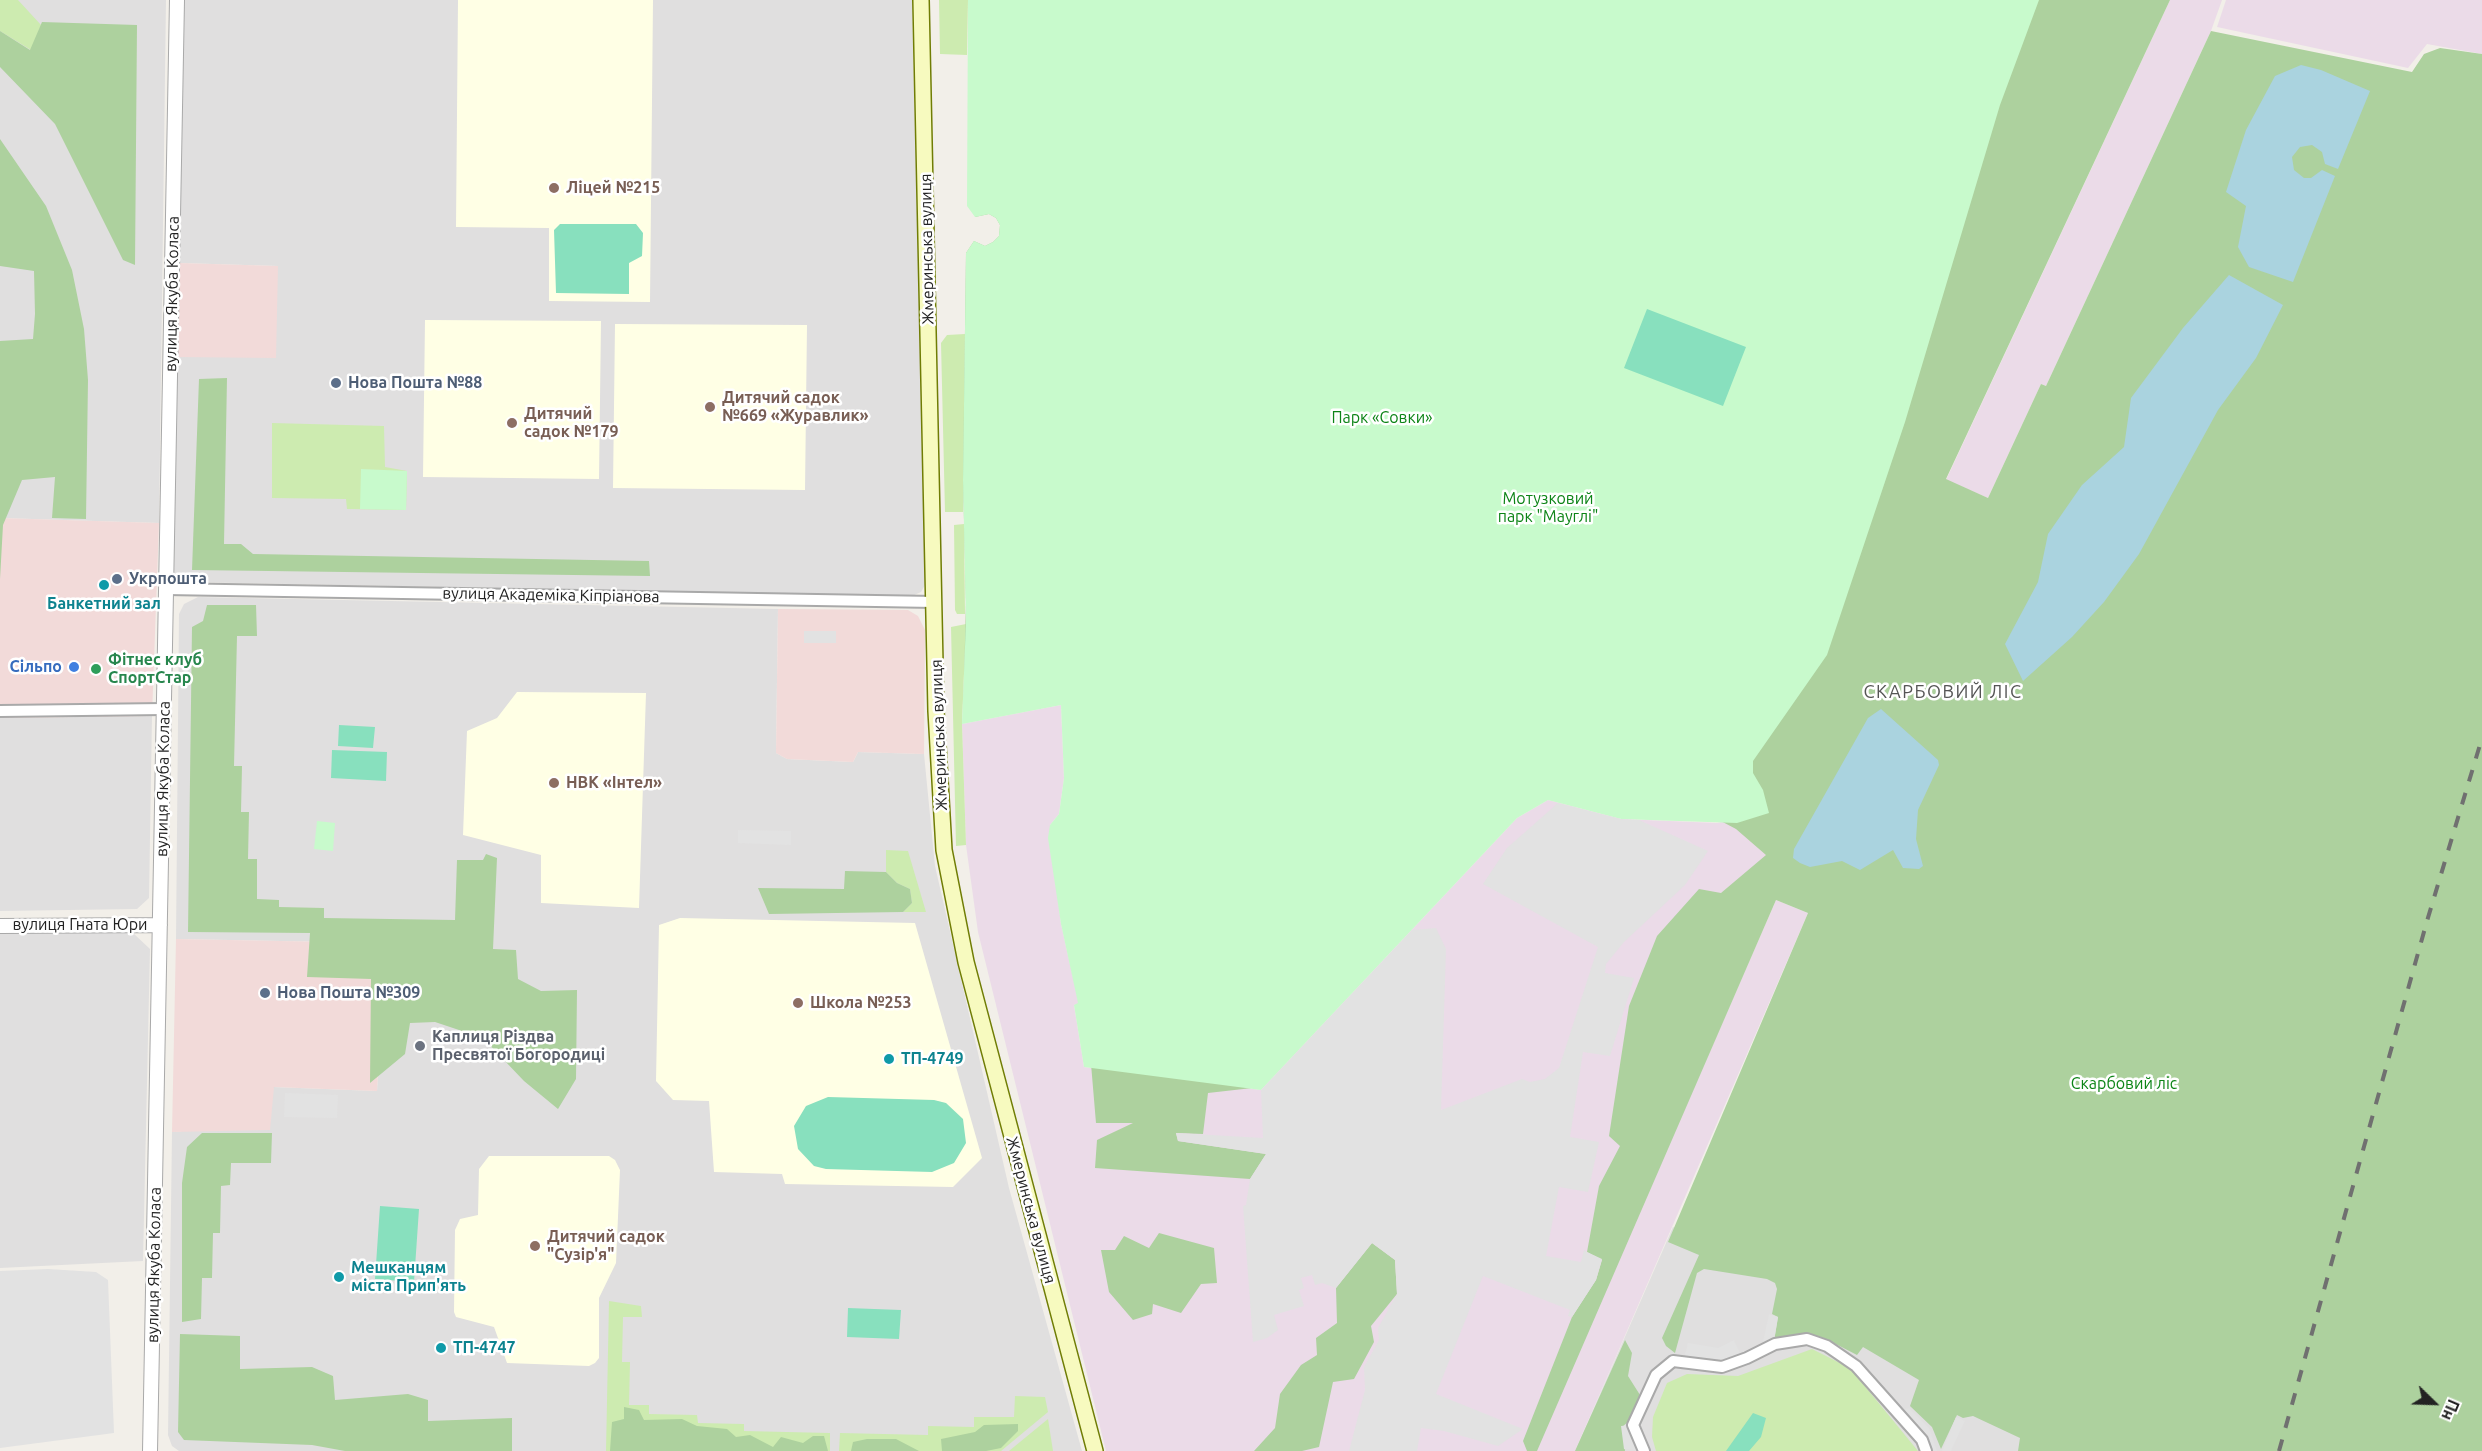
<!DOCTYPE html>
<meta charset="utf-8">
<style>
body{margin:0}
#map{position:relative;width:2482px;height:1451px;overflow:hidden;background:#f2efe9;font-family:Ubuntu,sans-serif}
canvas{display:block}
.north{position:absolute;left:2404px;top:1373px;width:60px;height:60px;-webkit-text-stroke:4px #fff;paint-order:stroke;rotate:113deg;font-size:16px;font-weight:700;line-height:24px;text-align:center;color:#222}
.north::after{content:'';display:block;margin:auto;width:21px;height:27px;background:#222;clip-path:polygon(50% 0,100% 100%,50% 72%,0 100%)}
</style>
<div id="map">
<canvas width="2482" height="1451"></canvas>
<div class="north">Пн</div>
</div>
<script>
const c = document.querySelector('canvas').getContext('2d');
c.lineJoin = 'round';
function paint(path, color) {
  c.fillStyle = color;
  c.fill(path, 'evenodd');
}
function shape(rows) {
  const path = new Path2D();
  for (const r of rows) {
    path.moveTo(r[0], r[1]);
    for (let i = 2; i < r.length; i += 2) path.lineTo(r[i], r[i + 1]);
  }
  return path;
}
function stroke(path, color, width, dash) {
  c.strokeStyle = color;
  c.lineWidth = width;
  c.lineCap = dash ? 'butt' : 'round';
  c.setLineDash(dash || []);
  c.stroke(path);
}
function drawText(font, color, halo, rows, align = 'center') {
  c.font = font + ' Ubuntu,sans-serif';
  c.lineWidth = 5;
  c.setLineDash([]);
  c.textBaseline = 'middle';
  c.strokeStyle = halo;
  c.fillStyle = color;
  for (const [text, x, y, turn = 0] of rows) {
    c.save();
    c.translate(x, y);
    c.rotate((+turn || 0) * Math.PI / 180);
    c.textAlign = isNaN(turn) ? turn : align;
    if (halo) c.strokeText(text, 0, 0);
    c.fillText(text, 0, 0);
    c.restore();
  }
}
paint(shape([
 [0,0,166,0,159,523,0,518],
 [184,0,912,0,925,585,921,592,912,596,185,582,177,579,174,571,176,357,278,266,179,263],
 [198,597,778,609,776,753,787,759,853,762,858,752,924,754,935,866,1009,1188,1082,1451,179,1451,172,1446,168,1435,172,1132,205,1129,274,1087,377,1091,385,943,176,939,179,614,184,604],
 [152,716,149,898,137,909,0,911,0,718],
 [0,932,133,933,150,949,143,1261,0,1268],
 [1673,1227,1781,1279,2059,1451,1575,1451]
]), '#e0dfdf');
paint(shape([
 [179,263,278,266,276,358,176,357],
 [0,518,159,523,152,716,0,718],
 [778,609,908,610,918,616,925,630,924,754,858,752,853,762,787,759,776,753],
 [176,939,385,943,377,1091,274,1087,270,1130,172,1132]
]), '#f2dad9');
paint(shape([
 [2170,0,2222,0,2211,31,2046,386,2041,384,1988,498,1946,480],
 [2226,0,2482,0,2482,54,2427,44,2408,68,2217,27],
 [1061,705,1064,778,1059,814,1050,825,1061,924,1079,1004,1074,1005,1084,1067,1261,1090,1517,818,1548,800,1621,819,1717,823,1769,813,1773,897,1533,1451,1106,1451,978,932,966,845,962,724],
 [1776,900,1808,913,1575,1451,1535,1451]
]), '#ebdbe8');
paint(shape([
 [458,0,653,0,650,302,549,301,549,228,456,227],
 [425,320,601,321,599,479,423,477],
 [615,324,807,325,805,490,613,488],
 [517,692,646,693,639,908,541,903,541,855,463,835,467,731,497,718],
 [680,918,915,923,982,1158,953,1187,785,1184,782,1174,714,1172,709,1101,673,1100,656,1081,659,925],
 [489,1156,609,1156,615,1160,620,1170,616,1263,599,1298,599,1358,595,1363,589,1366,507,1363,494,1327,456,1317,454,1312,455,1230,460,1219,478,1215,479,1169]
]), '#ffffe5');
paint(shape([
 [0,0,18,0,41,25,31,50,0,31],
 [939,0,968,0,967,55,940,54],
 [965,334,963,512,945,512,941,343,947,335],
 [272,423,384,426,385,467,407,471,406,510,347,509,346,499,272,498],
 [964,524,965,614,957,614,955,610,954,525],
 [966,624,962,724,966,845,956,846,951,627],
 [886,850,908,851,926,912,903,912,912,903,910,889,897,883,886,872],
 [609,1301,641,1306,642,1317,623,1317,622,1362,630,1362,629,1405,649,1405,649,1414,697,1415,698,1423,744,1424,744,1431,830,1433,830,1451,606,1451],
 [1812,1349,1850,1368,1918,1451,1656,1451,1652,1437,1653,1417,1667,1383,1687,1374,1738,1376],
 [1015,1396,1045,1397,1048,1412,1001,1451,839,1451,840,1433,928,1435,928,1426,974,1427,974,1417,1014,1417],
 [1048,1419,1053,1451,1009,1451]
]), '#cdebb0');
paint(shape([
 [971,0,2170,0,1946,479,1988,498,2041,384,2046,386,2211,31,2412,72,2424,54,2440,48,2482,54,2482,1451,2018,1451,2020,1438,1973,1416,1963,1418,1957,1415,1941,1449,1932,1427,1910,1406,1919,1380,1863,1347,1857,1355,1828,1340,1807,1334,1774,1341,1778,1317,1772,1314,1777,1289,1775,1283,1767,1279,1704,1269,1697,1273,1675,1353,1666,1346,1662,1338,1699,1255,1668,1242,1808,913,1776,900,1537,1451,1527,1451,1523,1441,1572,1317,1596,1280,1602,1260,1587,1252,1599,1186,1620,1146,1609,1136,1629,1006,1657,936,1699,889,1721,893,1766,855,1736,829,1717,819,1549,797,1515,813,1261,1087,1208,1093,1203,1134,1176,1133,1178,1141,1266,1154,1250,1179,1095,1168,1097,1140,1133,1123,1096,1123,1067,780,1064,703,963,720,966,602,963,480,966,253,974,241,985,246,993,242,999,236,1000,225,996,218,989,214,975,217],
 [42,22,137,25,135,265,123,260,55,124,0,67,0,31,30,50],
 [0,139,46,206,72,270,84,329,88,380,86,519,52,518,55,477,22,480,3,525,0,579,0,341,33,339,35,314,34,271,0,266],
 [227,378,224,544,241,544,253,554,649,561,650,576,192,570,199,379],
 [207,605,256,605,257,636,237,636,234,766,242,766,241,812,249,812,248,859,257,859,257,899,279,900,279,907,324,908,324,918,455,920,457,860,483,860,486,854,497,858,493,949,516,950,518,979,541,991,577,990,576,1079,558,1109,524,1081,483,1038,435,1022,410,1023,405,1054,370,1083,371,979,307,977,310,933,188,932,192,627,203,621],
 [845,871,886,872,897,883,910,889,912,903,903,912,769,914,758,888,844,889],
 [202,1133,272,1133,271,1163,231,1163,230,1185,221,1186,220,1233,213,1233,212,1278,202,1278,201,1319,182,1322,182,1183,187,1147],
 [1159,1233,1214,1248,1217,1283,1201,1284,1181,1313,1153,1304,1152,1314,1133,1320,1109,1292,1101,1250,1115,1250,1124,1236,1149,1248],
 [1372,1243,1395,1260,1397,1294,1371,1326,1374,1342,1354,1379,1333,1382,1319,1447,1302,1451,1254,1451,1275,1428,1280,1394,1301,1365,1317,1355,1316,1338,1337,1323,1336,1288],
 [180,1334,240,1336,240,1369,312,1367,333,1376,335,1400,408,1394,428,1400,428,1421,512,1418,512,1451,345,1451,312,1445,184,1440,178,1432],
 [1625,1340,1632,1353,1628,1376,1640,1395,1629,1421,1622,1427,1625,1451,1575,1451],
 [624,1407,639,1410,644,1420,682,1419,697,1426,727,1429,736,1437,750,1435,773,1447,781,1437,803,1443,813,1436,824,1436,828,1451,610,1451,612,1422,624,1419],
 [1018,1424,1018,1431,1001,1448,986,1451,942,1451,941,1439,975,1432,984,1425],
 [867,1439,896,1439,919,1451,851,1451,853,1442]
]), '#add19e');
paint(shape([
 [968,0,2039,0,2000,105,1905,422,1827,655,1753,761,1753,773,1763,790,1769,813,1737,823,1621,819,1548,800,1517,818,1261,1090,1084,1067,1074,1005,1078,1003,1061,924,1048,838,1050,825,1059,814,1064,778,1061,705,962,724,966,621,963,480,966,253,974,241,985,246,993,242,999,236,1000,225,996,218,989,214,975,217,967,206],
 [361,469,407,471,406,510,360,509],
 [317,821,335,823,333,851,314,849]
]), '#c8facc');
paint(shape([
 [560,224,636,224,643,233,642,256,629,263,629,294,556,293,554,230],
 [1647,309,1746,347,1723,406,1624,368],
 [339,725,375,727,373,748,338,746],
 [332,750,387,752,386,781,331,778],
 [828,1097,934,1100,946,1103,963,1119,966,1143,954,1163,932,1172,826,1169,814,1166,798,1149,794,1126,806,1106],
 [380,1206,419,1209,414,1282,375,1279],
 [848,1308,901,1310,899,1339,847,1337],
 [1753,1413,1766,1418,1761,1437,1749,1451,1726,1451]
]), '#88e0be');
paint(shape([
 [804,631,836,631,836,643,804,643],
 [1558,803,1621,819,1639,820,1708,851,1685,885,1624,942,1606,964,1605,973,1634,978,1610,1056,1583,1052,1570,1137,1599,1142,1588,1192,1559,1187,1546,1256,1581,1262,1584,1250,1587,1252,1602,1259,1596,1280,1572,1317,1568,1316,1570,1310,1483,1276,1436,1394,1523,1429,1498,1446,1444,1431,1421,1428,1417,1451,1349,1451,1365,1390,1364,1367,1379,1340,1378,1328,1397,1294,1395,1260,1372,1243,1336,1288,1322,1283,1315,1285,1312,1275,1301,1278,1304,1288,1299,1290,1304,1306,1274,1315,1278,1330,1267,1338,1253,1342,1243,1206,1246,1205,1250,1179,1266,1154,1178,1141,1176,1133,1263,1138,1261,1090,1412,930,1436,928,1446,949,1441,1110,1522,1079,1530,1082,1545,1079,1559,1068,1598,947,1483,884,1507,848],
 [738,830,791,831,791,845,738,843],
 [285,1093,338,1095,337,1118,284,1117],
 [48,1269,96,1272,108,1280,114,1433,0,1448,0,1271],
 [1769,1314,1778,1317,1774,1341,1763,1342],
 [1734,1340,1743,1360,1722,1367,1683,1362,1688,1343,1718,1348],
 [1909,1408,1929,1428,1937,1451,1926,1451,1897,1412],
 [1956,1417,1965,1421,1951,1451,1942,1451],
 [1633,1425,1644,1451,1624,1449,1621,1426]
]), '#e2e2e2');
paint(shape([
 [2301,65,2321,70,2370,91,2338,169,2325,164,2322,152,2312,145,2300,147,2292,157,2294,170,2304,178,2311,178,2322,170,2335,176,2293,282,2249,267,2238,247,2246,206,2226,192,2246,130,2275,76],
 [2229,275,2283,305,2256,358,2218,410,2139,554,2104,602,2072,637,2023,681,2005,644,2038,582,2048,534,2082,485,2124,447,2131,398,2183,328],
 [1881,709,1938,760,1939,765,1918,810,1916,839,1923,866,1919,869,1903,868,1893,850,1860,870,1842,861,1810,867,1800,863,1793,858,1794,849,1868,718]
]), '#aad3df');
const minor = shape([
 [166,589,935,602],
 [0,711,164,709],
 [1644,1451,1633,1425,1656,1375,1673,1361,1722,1367,1747,1358,1775,1344,1807,1339,1827,1346,1856,1366,1922,1440,1926,1451]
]);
const tertiary = shape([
 [0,926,160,925],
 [150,1451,177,0]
]);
const secondary = shape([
 [921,0,936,711,944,850,966,962,1095,1451]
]);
stroke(minor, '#a9a9a9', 14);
stroke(tertiary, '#a9a9a9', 16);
stroke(secondary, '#707d05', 18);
stroke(minor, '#fff', 10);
stroke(tertiary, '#fff', 14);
stroke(secondary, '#f7fabf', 15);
stroke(shape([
 [2279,1451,2427,921,2482,738]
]), '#707070', 4, [12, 12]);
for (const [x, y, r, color] of [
 [554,188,6,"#8d6e63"],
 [336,383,6,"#5c6f8a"],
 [710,407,6,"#8d6e63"],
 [512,423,6,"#8d6e63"],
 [117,579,6,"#5c6f8a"],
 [104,585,6,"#0f9aa8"],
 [74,667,6,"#3f7fe0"],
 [96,669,6,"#2e9e5b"],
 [554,783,6,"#8d6e63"],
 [265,993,6,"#5c6f8a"],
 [798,1003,6,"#8d6e63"],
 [420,1046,6,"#6b7280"],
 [889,1059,6,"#0f9aa8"],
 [535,1246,6,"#8d6e63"],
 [339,1277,6,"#0f9aa8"],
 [441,1348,6,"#0f9aa8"]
]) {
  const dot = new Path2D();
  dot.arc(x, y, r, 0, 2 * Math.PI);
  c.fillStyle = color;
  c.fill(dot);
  stroke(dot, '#fff', 2);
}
drawText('bold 16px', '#785e54', '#fff', [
 ["Ліцей №215",566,188],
 ["Дитячий садок",722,398],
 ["№669 «Журавлик»",722,416],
 ["Дитячий",524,414],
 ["садок №179",524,432],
 ["НВК «Інтел»",566,783],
 ["Школа №253",810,1003],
 ["Дитячий садок",547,1237],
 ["\"Сузір'я\"",547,1255]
], 'left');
drawText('16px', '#222', '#fff', [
 ["Жмеринська вулиця",927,249,-91],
 ["вулиця Якуба Коласа",172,294,-89],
 ["вулиця Академіка Кіпріанова",551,595,1],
 ["Жмеринська вулиця",939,735,-92],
 ["вулиця Якуба Коласа",163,779,-89],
 ["вулиця Гната Юри",80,925],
 ["Жмеринська вулиця",1031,1210,75],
 ["вулиця Якуба Коласа",154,1265,-89]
]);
drawText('bold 16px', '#4e5e75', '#fff', [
 ["Нова Пошта №88",348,383],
 ["Укрпошта",129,579],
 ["Нова Пошта №309",277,993]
], 'left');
drawText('16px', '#0c8416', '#fff', [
 ["Парк «Совки»",1382,418],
 ["Мотузковий",1548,499],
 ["парк \"Мауглі\"",1548,517],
 ["Скарбовий ліс",2124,1084]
]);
drawText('bold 16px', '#0d838f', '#fff', [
 ["Банкетний зал",104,604,"center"],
 ["ТП-4749",901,1059],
 ["Мешканцям",351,1268],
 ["міста Прип'ять",351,1286],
 ["ТП-4747",453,1348]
], 'left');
drawText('bold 16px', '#27864d', '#fff', [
 ["Фітнес клуб",108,660],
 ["СпортСтар",108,678]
], 'left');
drawText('bold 16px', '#366cbe', '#fff', [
 ["Сільпо",62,667]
], 'right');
drawText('bold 16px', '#5b616d', '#fff', [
 ["Каплиця Різдва",432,1037],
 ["Пресвятої Богородиці",432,1055]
], 'left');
c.letterSpacing = '1.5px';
drawText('18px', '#555', '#fff', [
 ["СКАРБОВИЙ ЛІС",1943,692]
]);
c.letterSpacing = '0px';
</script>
